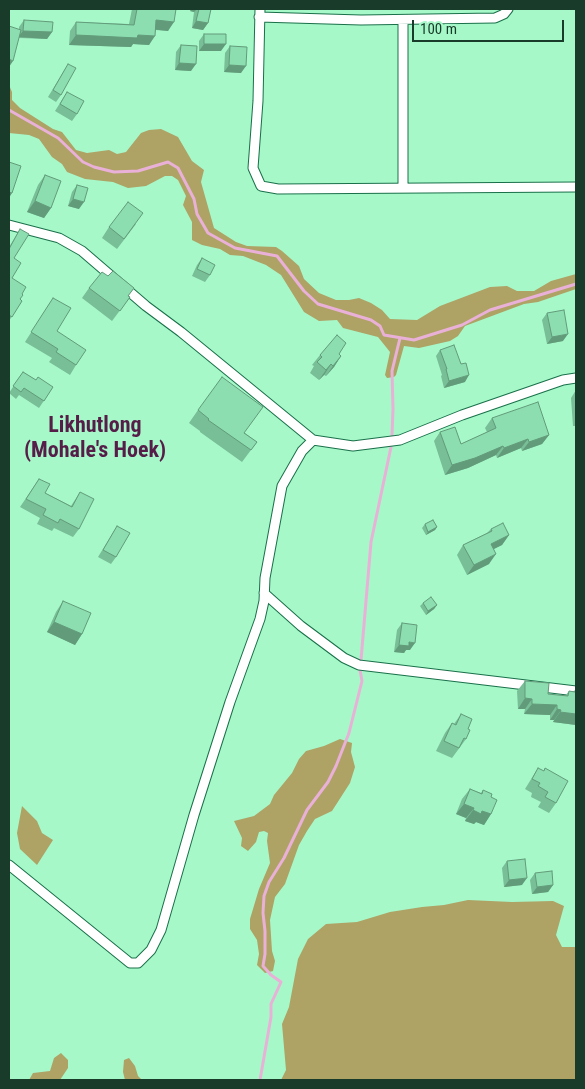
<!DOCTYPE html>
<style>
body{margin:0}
#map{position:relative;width:585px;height:1089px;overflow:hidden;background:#a6f8c9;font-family:"Roboto Condensed",sans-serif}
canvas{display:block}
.frame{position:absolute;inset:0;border:10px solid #193b29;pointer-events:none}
.scale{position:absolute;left:412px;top:20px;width:152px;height:22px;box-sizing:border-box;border:2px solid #193b29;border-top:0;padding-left:6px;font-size:15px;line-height:18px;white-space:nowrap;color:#193b29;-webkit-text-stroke:4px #a6f8c9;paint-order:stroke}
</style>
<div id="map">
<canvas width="585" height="1089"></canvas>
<div class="frame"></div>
<div class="scale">100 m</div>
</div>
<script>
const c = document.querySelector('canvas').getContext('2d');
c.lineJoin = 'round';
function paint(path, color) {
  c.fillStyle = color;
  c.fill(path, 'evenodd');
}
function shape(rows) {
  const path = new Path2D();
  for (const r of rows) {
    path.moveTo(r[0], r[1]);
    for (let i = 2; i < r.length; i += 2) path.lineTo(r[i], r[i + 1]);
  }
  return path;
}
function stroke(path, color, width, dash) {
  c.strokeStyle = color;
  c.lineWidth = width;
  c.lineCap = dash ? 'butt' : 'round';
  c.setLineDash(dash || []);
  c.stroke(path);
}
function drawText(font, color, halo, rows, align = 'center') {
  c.font = font + ' "Roboto Condensed",sans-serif';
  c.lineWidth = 4;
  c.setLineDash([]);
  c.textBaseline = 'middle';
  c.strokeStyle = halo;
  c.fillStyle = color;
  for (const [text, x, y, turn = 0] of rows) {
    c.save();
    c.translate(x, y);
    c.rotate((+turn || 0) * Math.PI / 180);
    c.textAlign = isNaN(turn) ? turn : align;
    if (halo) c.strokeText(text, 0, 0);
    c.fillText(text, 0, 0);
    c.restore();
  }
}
paint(shape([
 [9,85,12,92,12,100,20,108,53,129,62,132,76,150,87,153,109,150,117,154,126,152,141,133,149,130,161,129,178,137,192,161,204,170,201,182,214,228,236,242,247,246,276,247,282,251,299,266,304,279,319,293,336,300,349,300,359,298,371,303,382,310,390,319,417,320,440,306,490,287,507,286,517,291,534,291,551,281,576,274,576,289,538,302,524,304,465,326,458,336,450,341,419,348,404,346,396,375,394,377,387,378,385,375,390,352,378,337,343,328,337,320,319,321,304,312,281,275,266,265,243,256,230,255,220,249,202,245,192,240,192,222,183,205,186,196,178,180,172,176,165,176,146,186,128,188,113,182,85,179,67,172,62,164,52,157,39,139,29,135,9,133],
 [340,739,352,743,351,752,355,767,350,783,332,811,315,819,307,831,299,845,285,884,275,897,270,920,272,951,275,961,273,971,265,973,257,965,259,954,257,940,250,929,250,919,259,889,270,863,267,841,268,833,264,831,259,832,256,842,248,851,241,846,242,838,234,821,254,816,270,804,274,795,292,773,299,759,306,751,324,746],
 [22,806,37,821,42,833,53,840,37,865,20,849,17,833],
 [468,900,512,902,553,901,564,906,556,935,562,947,576,947,576,1080,281,1080,286,1070,282,1024,289,1007,298,959,308,939,326,924,357,922,390,912,422,907,444,905],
 [61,1053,68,1060,68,1068,60,1080,29,1080,33,1073,50,1071,54,1058],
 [129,1058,135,1066,138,1076,142,1080,125,1080,123,1072,124,1060]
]), '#aea265');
stroke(shape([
 [9,110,58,138,83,162,94,167,114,172,138,171,168,162,178,168,194,199,197,214,208,233,235,248,277,256,304,291,318,304,371,320,380,326,384,335,414,340,462,325,490,310,576,284],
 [392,435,393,409,392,371,400,338],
 [361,660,371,542,391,447],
 [260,1080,271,1017,271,1004,281,982,271,975,263,966,265,954,265,931,263,913,264,896,269,882,284,858,307,810,328,782,336,766,349,733,362,681,360,670]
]), '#e9b1d7', 3);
const minor = shape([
 [260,9,258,101,253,168,261,186,278,189,576,187],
 [259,17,361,20,495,18,504,14,508,9],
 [403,187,403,20],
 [9,225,59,238,82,251,146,306,181,332,313,440,353,446,400,440,462,415,563,380,576,378],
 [264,593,301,626,344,658,359,665,576,691],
 [9,865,130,963,138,963,151,950,161,930,194,815,230,702,260,619,264,601,265,578,282,486,302,451,313,440]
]);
stroke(minor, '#197049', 11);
stroke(minor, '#fff', 9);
paint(shape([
 [132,9,176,9,168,31,156,30,149,45,133,44,131,47,69,45,70,31,76,22,129,24],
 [191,9,211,9,208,23,203,30,192,28,194,12,190,11],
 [24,20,52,32,47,39,19,38,19,27],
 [204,34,221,51,199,51,199,41],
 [181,45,191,71,175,70,176,52],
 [230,46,241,73,224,72,225,53],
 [68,64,61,95,56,102,48,97],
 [67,92,77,114,72,121,55,111],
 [45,175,51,208,44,218,27,212,38,185],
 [77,185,79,209,68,206,72,192],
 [136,224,117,249,102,238,109,227],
 [20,229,14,258,12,278,22,294,20,299,22,301,9,321,9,247],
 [202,258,210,275,205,282,192,276,197,265],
 [108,276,134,288,128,296,130,297,112,321,82,298,89,288],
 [53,298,57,331,76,365,70,375,49,362,52,358,25,342],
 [547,313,563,341,547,344,542,320],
 [440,350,465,382,444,388,441,376,442,375,436,356],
 [339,354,341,356,334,367,326,376,324,375,319,380,310,373,314,366,312,365,320,355],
 [23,372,36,380,53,387,39,408,19,395,16,399,9,393],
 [576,390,576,426,573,426,571,398],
 [198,410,245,433,257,442,242,462,200,432,200,431,189,423],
 [492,418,549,435,542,444,522,451,521,448,497,458,496,455,468,468,445,475,434,441,440,432,461,444,487,432,485,428],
 [39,479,45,493,71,506,80,492,79,529,73,537,54,528,52,531,37,524,40,518,20,507],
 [425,524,437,527,435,530,426,535,422,528],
 [117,526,116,557,111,564,98,557],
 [491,529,509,535,502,545,493,549,489,564,467,575,457,555,463,545,487,533],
 [63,601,82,634,75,645,47,632,56,612],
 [423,603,437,605,434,609,426,615,420,606],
 [402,623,410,650,406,650,404,653,394,652,397,630],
 [525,681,548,694,565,696,569,691,574,691,576,689,576,725,553,722,554,720,550,720,550,715,524,714,525,709,518,709,517,691],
 [461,714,468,729,466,739,452,758,436,751,445,733,452,723,454,724],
 [538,768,556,803,549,813,538,807,541,802,531,797,532,793,525,789],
 [470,789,481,793,483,790,491,797,491,814,484,825,476,822,474,824,465,821,466,818,456,814,462,799],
 [507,861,522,885,504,887,502,868],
 [535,873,553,885,548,892,532,894,530,880]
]), '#78be96');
paint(shape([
 [192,9,197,9,194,12,190,11],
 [156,20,174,22,168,31,150,29],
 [196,21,208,23,203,30,192,28],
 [23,31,52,32,47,39,18,37],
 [76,35,138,35,155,36,149,45,133,44,131,47,69,45],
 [204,44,226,44,221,51,199,51],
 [9,59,13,61,9,67],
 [179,63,196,64,191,71,175,70],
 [229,65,246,66,241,73,224,72],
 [9,192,12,193,9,198],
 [73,199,84,202,79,209,68,206],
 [35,201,51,208,44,218,27,212],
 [568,334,563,341,547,344,552,337],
 [341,356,334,367,326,376,333,366],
 [331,364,324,375,319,380,326,370],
 [469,375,465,382,444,388,449,381],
 [549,435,542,444,522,451,529,442],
 [528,439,521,448,497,458,504,448],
 [503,446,496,455,468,468,445,475,452,465],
 [437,527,435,530,426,535,428,532],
 [509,535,502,545,484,554,491,544],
 [496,554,489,564,467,575,474,565],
 [437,605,434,609,426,615,428,611],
 [54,622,82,634,75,645,47,632],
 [409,642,415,643,410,650,406,650,404,653,394,652,399,645],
 [525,698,532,699,525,709,518,709],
 [532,704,557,705,550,715,524,714],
 [557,709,561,710,554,720,550,720],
 [560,712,576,714,576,725,553,722],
 [464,804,474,808,466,818,456,814],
 [473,810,482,811,491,814,484,825,476,822,474,824,465,821],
 [527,878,522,885,504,887,509,880],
 [553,885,548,892,532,894,537,887]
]), '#629b7a');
const building = shape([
 [137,9,176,9,174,22,156,20,155,36,138,35,137,38,76,35,76,22,134,25,137,9],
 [199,9,211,9,208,23,196,21,199,9],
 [24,20,53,22,52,32,23,31,24,20],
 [9,26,21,30,13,61,9,59,9,26],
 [204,34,226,34,226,44,204,44,204,34],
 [181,45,197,46,196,64,179,63,181,45],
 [230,46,247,47,246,66,229,65,230,46],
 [68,64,76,68,61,95,53,90,68,64],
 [67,92,84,101,77,114,60,104,67,92],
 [9,162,21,166,12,193,9,192,9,162],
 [45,175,61,181,51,208,35,201,45,175],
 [77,185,88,188,84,202,73,199,77,185],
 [128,202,143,213,124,239,109,227,128,202],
 [20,229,29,234,14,258,21,263,12,278,26,287,22,294,23,295,20,299,22,301,12,317,9,315,9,249,20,229],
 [202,258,215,265,210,275,197,269,202,258],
 [113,271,134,288,128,296,130,297,120,311,89,288,102,272,108,276,113,271],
 [53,298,71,308,57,331,86,350,76,365,56,352,58,349,31,332,53,298],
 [564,310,568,334,552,337,547,313,564,310],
 [337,335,346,343,339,354,341,356,333,366,331,364,326,370,317,362,322,357,320,355,337,335],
 [454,345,461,364,466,363,469,375,449,381,446,369,447,369,440,350,454,345],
 [23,372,36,380,38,377,53,387,44,401,24,388,21,392,13,386,23,372],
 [222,377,263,407,244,433,257,442,251,450,208,420,209,419,198,410,222,377],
 [538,402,549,435,529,442,528,439,504,448,503,446,475,458,452,465,440,432,455,427,461,444,496,428,492,418,538,402],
 [39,479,50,484,45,493,72,507,80,492,94,499,79,529,60,519,58,523,43,515,46,509,26,499,39,479],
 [433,520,437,527,428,532,425,524,433,520],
 [503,523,509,535,491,544,496,554,474,565,463,545,492,531,491,529,503,523],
 [117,526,130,533,116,557,103,550,117,526],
 [431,597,437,605,428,611,423,603,431,597],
 [63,601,91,613,82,634,54,622,63,601],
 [402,623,417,625,415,643,409,642,409,646,399,645,402,623],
 [525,681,549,683,548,694,568,696,569,691,575,692,576,689,576,714,560,712,561,710,557,709,557,705,532,704,532,699,525,698,525,681],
 [461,714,472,719,468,729,470,730,466,739,464,738,459,748,444,741,452,723,456,725,461,714],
 [538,768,544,771,545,768,568,781,556,803,545,797,548,792,538,786,540,783,532,779,538,768],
 [470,789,482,794,483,790,492,794,491,797,497,800,491,814,482,811,481,814,473,810,474,808,464,804,470,789],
 [525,859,527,878,509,880,507,861,525,859],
 [552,871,553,885,537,887,535,873,552,871]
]);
paint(building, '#8cddaf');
stroke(building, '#629b7a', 1);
drawText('bold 22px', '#551d47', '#a6f8c9', [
 ["Likhutlong",95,426],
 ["(Mohale's Hoek)",95,451]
]);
</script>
